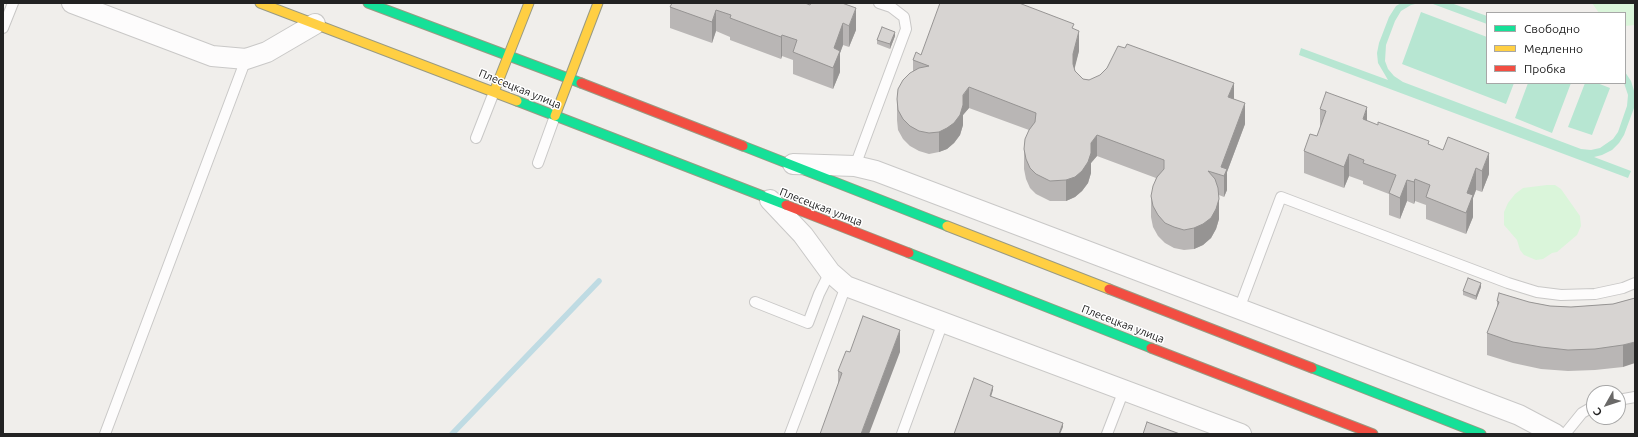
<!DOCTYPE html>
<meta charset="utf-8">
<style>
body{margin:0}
#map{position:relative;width:1638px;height:437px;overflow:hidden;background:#f0eeeb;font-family:Ubuntu,sans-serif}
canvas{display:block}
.frame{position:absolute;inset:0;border:4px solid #222;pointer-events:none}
.legend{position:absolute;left:1486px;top:12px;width:140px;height:72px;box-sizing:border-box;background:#fff;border:1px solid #a7a7a7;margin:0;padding:5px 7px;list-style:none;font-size:12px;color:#222}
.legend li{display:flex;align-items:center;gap:8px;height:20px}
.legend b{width:20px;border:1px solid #a7a7a7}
.north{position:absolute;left:1586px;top:385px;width:40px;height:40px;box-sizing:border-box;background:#fff;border:1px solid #a7a7a7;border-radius:50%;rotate:231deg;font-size:11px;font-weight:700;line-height:16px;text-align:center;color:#222}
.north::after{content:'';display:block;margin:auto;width:14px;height:18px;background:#6a6968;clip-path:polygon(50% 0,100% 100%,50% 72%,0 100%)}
</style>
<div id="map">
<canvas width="1638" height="437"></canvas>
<div class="frame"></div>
<ul class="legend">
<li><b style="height:5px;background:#16e098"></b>Свободно</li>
<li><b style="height:5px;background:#ffcf43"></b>Медленно</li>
<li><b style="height:5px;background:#f24e42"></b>Пробка</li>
</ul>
<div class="north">С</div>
</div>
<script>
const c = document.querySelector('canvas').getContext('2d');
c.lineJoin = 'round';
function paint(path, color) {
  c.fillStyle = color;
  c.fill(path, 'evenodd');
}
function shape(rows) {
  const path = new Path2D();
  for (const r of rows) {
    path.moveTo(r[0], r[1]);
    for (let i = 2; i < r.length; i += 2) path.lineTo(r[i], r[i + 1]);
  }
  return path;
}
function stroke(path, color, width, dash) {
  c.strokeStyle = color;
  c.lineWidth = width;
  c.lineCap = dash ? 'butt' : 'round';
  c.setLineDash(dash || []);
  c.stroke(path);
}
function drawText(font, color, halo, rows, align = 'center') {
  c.font = font + ' Ubuntu,sans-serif';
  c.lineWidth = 3;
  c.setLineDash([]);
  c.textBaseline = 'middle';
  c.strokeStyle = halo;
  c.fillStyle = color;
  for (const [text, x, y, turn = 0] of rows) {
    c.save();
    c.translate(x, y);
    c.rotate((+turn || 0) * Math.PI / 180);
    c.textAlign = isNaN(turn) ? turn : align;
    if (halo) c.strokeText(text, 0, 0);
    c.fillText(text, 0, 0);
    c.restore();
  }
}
paint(shape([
 [1592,3,1635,3,1635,25,1625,26,1625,13,1599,13],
 [1547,185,1555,185,1561,189,1580,216,1581,226,1577,235,1557,252,1552,253,1543,259,1536,260,1524,255,1520,250,1517,240,1504,225,1504,212,1508,203,1515,194,1523,188]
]), '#daf5da');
paint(shape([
 [1401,3,1419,3,1411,5,1401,11,1395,21,1386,45,1385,61,1388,69,1394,76,1403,82,1581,149,1591,150,1600,148,1613,139,1618,132,1627,106,1628,95,1624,83,1625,72,1631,81,1635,94,1634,108,1624,135,1619,143,1612,150,1602,155,1594,157,1631,171,1628,178,1299,55,1301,48,1388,80,1378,63,1377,53,1379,43,1389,17,1396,6],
 [1426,3,1451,3,1487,16,1487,24,1433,4],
 [1421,12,1487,37,1487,83,1514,83,1506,104,1402,64],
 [1528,83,1571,83,1552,133,1515,118],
 [1585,83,1597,83,1610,88,1592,135,1568,127]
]), '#b7e6d2');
stroke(shape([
 [452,434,599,281]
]), '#bfdbe3', 5.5);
const lane = shape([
 [3,28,13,3],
 [476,138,494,92],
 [538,163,555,116],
 [855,166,906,29,904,17,891,7,879,3],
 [755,302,808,323,819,294,830,272],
 [1239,309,1281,197,1508,283,1537,292,1561,295,1595,294,1623,288,1635,283],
 [1618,400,1635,397],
 [105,434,246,59],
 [790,434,846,286],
 [902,434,943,322],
 [1107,434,1124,390],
 [1565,434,1582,413,1594,406]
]);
const street = shape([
 [72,3,212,56,246,59,267,52,315,24],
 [793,164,855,166,876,171,1519,415,1555,434],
 [770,200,803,235,830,272,846,286,1241,434]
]);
const fast = shape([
 [368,3,581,83],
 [517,101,786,205],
 [743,146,947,226],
 [909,253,1151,348],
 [1312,368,1481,434]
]);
const slow = shape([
 [260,3,517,101],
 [494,92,529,3],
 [555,116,598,3],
 [947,226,1109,289]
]);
const jam = shape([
 [581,83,743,146],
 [786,205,909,253],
 [1109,289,1312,368],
 [1151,348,1373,434]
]);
stroke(lane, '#c9c8c7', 12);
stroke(street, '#c9c8c7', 22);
stroke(fast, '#999a82', 11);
stroke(slow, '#999a82', 11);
stroke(jam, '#999a82', 11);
stroke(lane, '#fdfcfc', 10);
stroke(street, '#fdfcfc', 20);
stroke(fast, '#16e098', 9);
stroke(slow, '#ffcf43', 9);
stroke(jam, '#f24e42', 9);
paint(shape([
 [805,3,856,30,849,47,843,45,840,53,840,72,833,89,793,74,793,60,782,56,781,59,730,40,730,37,716,31,712,43,670,28,670,7],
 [1074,29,1079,51,1074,68,1075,71,1083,79,1234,99,1245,124,1227,172,1227,190,1224,197,1219,195,1219,219,1216,229,1211,238,1203,245,1194,249,1184,250,1174,248,1165,243,1158,236,1153,227,1151,217,1151,196,1156,178,1097,156,1091,163,1091,173,1088,183,1082,191,1075,197,1066,201,1050,201,1036,194,1030,188,1026,179,1024,169,1024,149,1029,130,969,108,963,115,963,125,960,135,954,143,947,149,939,152,929,154,919,151,910,146,903,139,898,130,897,120,897,99,913,71,913,60,921,55],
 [895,36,890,49,877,44,877,40],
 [1320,109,1367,121,1443,150,1489,174,1482,192,1476,190,1473,198,1473,217,1466,234,1426,219,1426,205,1415,201,1414,204,1407,201,1400,219,1389,215,1389,194,1363,184,1363,181,1349,176,1344,188,1304,173,1304,151,1317,136,1320,128],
 [1481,287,1476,300,1463,295,1463,291],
 [1635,298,1623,367,1595,370,1568,371,1541,369,1513,363,1487,355,1487,333,1497,308,1497,301,1529,302,1550,306,1571,307,1613,304],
 [850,352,900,352,838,384,838,371]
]), '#b9b6b5');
paint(shape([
 [856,8,856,30,849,47,849,26],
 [716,10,716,31,712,43,712,22],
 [843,23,843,45,840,53,840,72,833,89,834,48],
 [1079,31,1079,51,1073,75,1073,54],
 [895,32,895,36,890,49,890,44],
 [782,35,782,56,781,59,781,37],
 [1234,83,1234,104,1228,97],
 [969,87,969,108,963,115,963,125,960,135,954,143,947,149,939,152,939,132],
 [1245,103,1245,124,1227,172,1227,190,1224,197,1224,176,1221,167],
 [1367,107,1367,129,1363,119],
 [1097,135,1097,156,1091,163,1091,143],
 [1091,153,1091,173,1088,183,1082,191,1075,197,1066,201,1066,180],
 [1489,153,1489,174,1482,192,1482,171],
 [1349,154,1349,176,1344,188,1344,167],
 [1476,168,1476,190,1473,198,1473,217,1466,234,1467,193],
 [1415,179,1415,201,1414,204,1414,182],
 [1407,180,1407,201,1400,219,1400,198],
 [1219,199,1219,219,1216,229,1211,238,1203,245,1194,249,1194,228],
 [1481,283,1481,287,1476,300,1476,296],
 [900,330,900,352,869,434,861,434],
 [1635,342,1635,363,1623,367,1623,345],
 [993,386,993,390,990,400,990,396],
 [1063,423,1063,427,1060,434,1059,434]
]), '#969493');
const building = shape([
 [672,3,805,3,810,5,811,3,842,3,856,8,849,26,843,23,834,48,840,51,833,68,793,52,797,40,782,35,781,37,730,18,731,15,716,10,712,22,670,7,672,3],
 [940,3,1019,3,1074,24,1072,28,1079,31,1073,54,1073,64,1075,71,1083,79,1089,80,1100,75,1107,68,1118,46,1125,48,1127,44,1234,83,1228,97,1245,103,1221,167,1227,169,1224,176,1208,171,1215,179,1218,188,1219,199,1216,209,1211,218,1203,224,1194,228,1184,230,1174,227,1165,223,1158,215,1153,206,1151,196,1153,186,1157,177,1164,169,1164,160,1097,135,1091,143,1091,153,1088,162,1082,171,1075,177,1066,180,1050,181,1036,174,1030,168,1026,159,1024,149,1025,139,1029,130,1035,122,1036,113,969,87,963,95,963,105,960,115,954,123,947,128,939,132,929,133,919,131,910,126,903,119,898,110,897,99,898,89,903,80,910,73,919,68,929,66,913,60,916,52,921,55,940,3],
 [882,27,895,32,890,44,877,40,882,27],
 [1326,92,1367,107,1363,119,1378,125,1378,122,1429,141,1428,144,1443,150,1448,137,1489,153,1482,171,1476,168,1467,193,1473,195,1466,213,1426,197,1430,185,1415,179,1414,182,1407,180,1400,198,1389,193,1396,175,1363,163,1364,160,1349,154,1344,167,1304,151,1310,134,1317,136,1326,111,1320,109,1326,92],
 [1468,278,1481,283,1476,296,1463,291,1468,278],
 [1499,293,1529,302,1550,306,1571,307,1613,304,1635,298,1635,342,1623,345,1595,349,1568,350,1541,347,1513,342,1487,333,1499,302,1497,301,1499,293],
 [863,316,900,330,861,434,820,434,842,373,838,371,846,351,850,352,863,316],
 [974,378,993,386,990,396,1063,423,1059,434,954,434,974,378],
 [1147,422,1180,434,1143,434,1147,422]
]);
paint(building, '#d7d4d2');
stroke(building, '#969493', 1);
drawText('11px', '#222', '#fff', [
 ["Плесецкая улица",520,89,22],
 ["Плесецкая улица",821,207,21],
 ["Плесецкая улица",1123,324,21]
]);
</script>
